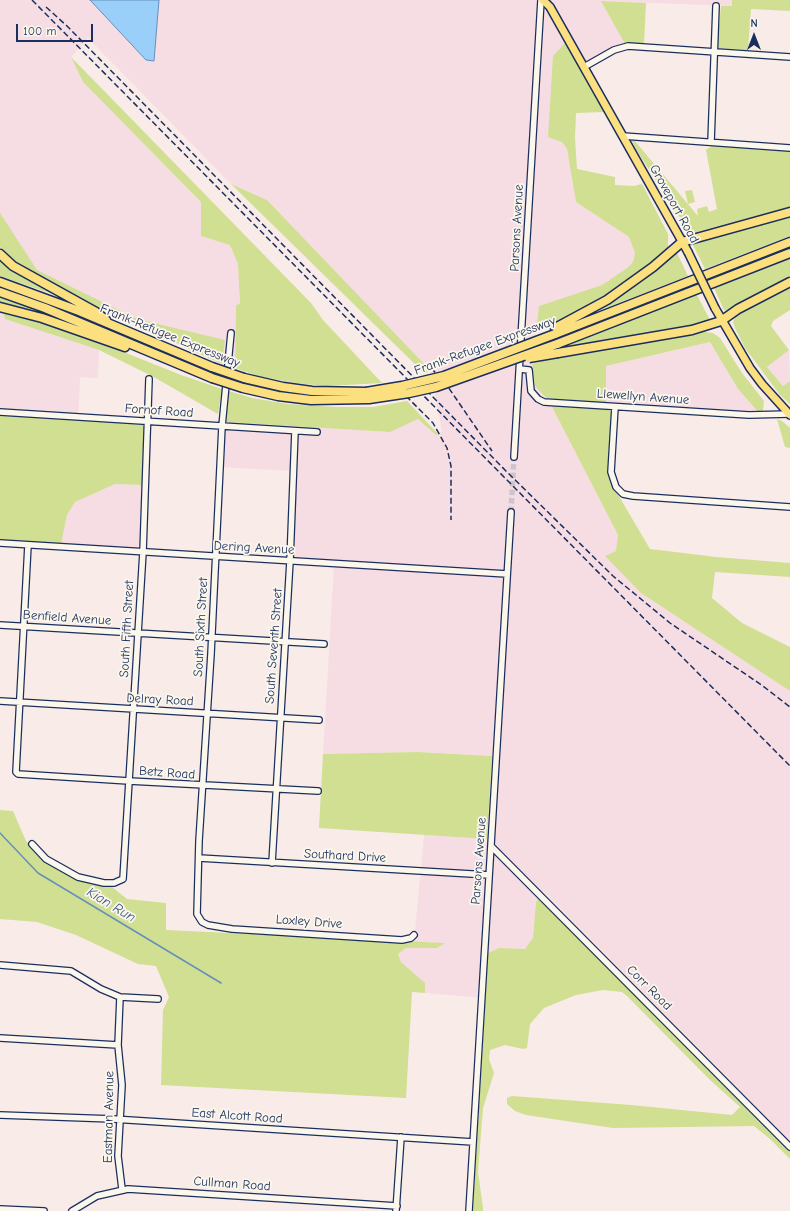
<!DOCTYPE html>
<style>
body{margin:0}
#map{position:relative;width:790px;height:1211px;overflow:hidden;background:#f9ebe8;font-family:"Comic Neue",sans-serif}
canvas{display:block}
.north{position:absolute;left:734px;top:16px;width:40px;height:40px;-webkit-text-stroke:3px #fbf7ec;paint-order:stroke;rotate:0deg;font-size:11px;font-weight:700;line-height:16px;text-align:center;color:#1b2f5e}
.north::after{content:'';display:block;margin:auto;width:14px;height:18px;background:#1b2f5e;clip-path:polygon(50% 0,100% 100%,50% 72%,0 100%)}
.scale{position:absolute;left:16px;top:24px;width:77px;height:18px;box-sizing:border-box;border:2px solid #1b2f5e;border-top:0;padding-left:5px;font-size:12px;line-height:14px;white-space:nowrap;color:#1b2f5e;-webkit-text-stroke:3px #fbf7ec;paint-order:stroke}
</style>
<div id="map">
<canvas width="790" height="1211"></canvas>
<div class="north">N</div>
<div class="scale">100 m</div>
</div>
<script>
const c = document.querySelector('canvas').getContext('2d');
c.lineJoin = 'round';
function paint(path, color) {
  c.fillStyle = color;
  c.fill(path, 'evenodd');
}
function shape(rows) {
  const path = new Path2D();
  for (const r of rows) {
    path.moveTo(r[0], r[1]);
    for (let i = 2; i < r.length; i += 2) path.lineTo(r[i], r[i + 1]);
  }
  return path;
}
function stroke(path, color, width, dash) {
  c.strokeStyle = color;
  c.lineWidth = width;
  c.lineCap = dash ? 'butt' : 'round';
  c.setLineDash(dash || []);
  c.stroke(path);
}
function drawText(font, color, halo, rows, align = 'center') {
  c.font = font + ' "Comic Neue",sans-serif';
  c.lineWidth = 3.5;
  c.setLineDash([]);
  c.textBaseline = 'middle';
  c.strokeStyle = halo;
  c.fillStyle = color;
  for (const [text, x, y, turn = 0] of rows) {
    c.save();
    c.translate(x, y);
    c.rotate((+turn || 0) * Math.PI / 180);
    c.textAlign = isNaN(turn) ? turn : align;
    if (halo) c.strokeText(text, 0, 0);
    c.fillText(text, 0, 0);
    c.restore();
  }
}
paint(shape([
 [0,0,732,0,732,6,602,1,625,44,579,67,565,43,562,142,567,149,576,202,629,237,635,253,633,262,627,268,602,285,539,306,532,364,535,386,551,405,618,535,616,551,606,556,641,593,790,691,790,1141,543,891,536,902,533,938,525,949,499,948,488,953,486,998,425,993,425,983,401,962,398,954,406,948,437,948,444,943,414,942,424,835,495,839,500,756,418,752,323,754,334,565,290,561,294,471,219,467,221,421,389,432,418,419,436,435,442,431,430,370,267,200,231,184,88,38,71,57,83,82,201,202,201,236,230,244,238,264,240,305,236,305,235,368,197,353,92,305,0,247],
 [0,310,3,310,5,319,99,350,98,378,80,377,78,419,0,414],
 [710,342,738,389,759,413,606,403,606,366],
 [789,350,790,381,783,386,767,367],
 [115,484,142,485,140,548,61,544,67,515,75,502]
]), '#f6dde3');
paint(shape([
 [732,0,790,0,790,11,751,9,748,50,717,48,721,6,732,6],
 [601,1,646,3,644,44,625,44],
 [565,43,604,112,576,113,575,138,577,169,615,177,615,185,634,186,642,184,668,234,668,248,661,256,597,301,558,323,536,331,539,306,602,285,627,268,633,262,635,253,629,237,576,202,567,149,562,142,548,137,553,56],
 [71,57,311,303,323,320,382,383,326,386,295,383,257,376,235,368,236,305,240,304,238,264,230,245,201,236,201,202,83,82],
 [634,140,698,216,697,209,707,206,709,212,717,209,706,150,715,144,790,149,790,207,700,231,694,233,688,230,637,151,632,141],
 [231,184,267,200,430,370,425,374],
 [692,190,695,202,688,204,685,191],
 [0,213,37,270,137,319,225,340,222,364,92,305,18,265,0,247],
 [790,215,790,236,705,269,692,243],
 [677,253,688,276,593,313,592,311],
 [0,258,56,293,55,295,0,276],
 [790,259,790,278,727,311,724,310,714,288],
 [790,285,790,310,773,321,771,326,789,350,767,367,783,386,790,381,790,404,780,395,745,348,735,328,733,322,738,312],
 [697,295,710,320,684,327,562,348,562,346],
 [0,297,36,310,36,313,0,304],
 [3,310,41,319,181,375,222,389,218,414,152,376,99,350,5,319],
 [698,331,713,333,720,338,742,373,764,401,763,410,759,413,738,389,710,342,606,366,606,403,546,398,535,386,532,364,577,352],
 [229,391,252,398,288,404,336,407,373,407,407,401,438,434,436,435,418,419,390,432,226,422],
 [551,405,607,409,612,413,608,464,610,481,650,549,716,557,790,563,790,577,715,572,712,598,742,623,790,647,790,691,641,593,605,556,616,551,618,535],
 [0,414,145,424,142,485,115,484,75,502,67,515,61,544,0,540],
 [777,419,782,421,790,428,790,448,785,447],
 [418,752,492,756,487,839,319,828,323,754],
 [0,810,13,811,26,841,37,855,61,871,84,881,112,887,127,899,166,903,166,930,445,943,437,948,406,948,398,954,401,962,425,983,425,993,412,992,406,1098,161,1085,163,1010,169,997,156,966,138,964,76,935,37,922,0,919],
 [539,897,790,1151,790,1159,770,1139,754,1126,613,1128,526,1115,515,1111,507,1104,507,1098,512,1096,631,1105,732,1115,740,1107,710,1080,627,996,622,992,603,990,576,995,544,1008,530,1024,527,1048,523,1049,505,1045,490,1050,489,1059,494,1073,483,1108,478,1172,483,1208,483,1211,473,1211,488,953,499,948,525,949,533,938,536,902]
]), '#d0df92');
const water = shape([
 [90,0,159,0,154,61,146,60,90,0]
]);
paint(water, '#99cff8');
stroke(water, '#678fba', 1);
stroke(shape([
 [0,833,38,873,221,983]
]), '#678fba', 1.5);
stroke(shape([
 [511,512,514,457]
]), '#cdc5cc', 5.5, [5.5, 3]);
const minor = shape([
 [584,67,614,50,628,46,790,57],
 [623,136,790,148],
 [711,142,716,6],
 [231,333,222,426,211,654,199,841,197,914,202,922,208,925,232,929,402,940,411,938,414,935],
 [520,369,529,370,531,391,538,399,544,402,749,415,790,414],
 [615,407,611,472,616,487,623,494,633,496,790,507],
 [0,412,317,432],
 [514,457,541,0],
 [0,543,507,574],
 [28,545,16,772,18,774,129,781,318,791],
 [0,625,324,644],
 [0,701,319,720],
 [32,844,46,859,78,877,104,883,114,883,123,879,143,552,149,379],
 [491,846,790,1147],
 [199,858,489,875],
 [272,863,290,561,295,431],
 [0,965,71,971,101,989,120,997,158,999],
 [120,997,118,1045,122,1085,118,1156,122,1189],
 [0,1038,118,1045],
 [0,1115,113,1119,473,1142],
 [0,1209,44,1211],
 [72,1211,97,1196,128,1189,397,1206],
 [396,1211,401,1137],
 [469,1211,511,512]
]);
const major = shape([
 [543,0,550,7,688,252],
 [715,308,750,368,762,384,790,415]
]);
const highway = shape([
 [0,254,13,266,96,312,106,320],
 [0,282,79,311,212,367],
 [0,292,45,308,212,378],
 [0,307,42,318,125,347],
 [555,328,607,300,653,267,682,242,790,212],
 [555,334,790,242],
 [557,344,790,253],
 [558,353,692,330,721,321,738,309,790,282],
 [244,378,283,387,312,391,366,392],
 [243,388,278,396,311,400,369,399]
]);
stroke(minor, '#1b2f5e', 8);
stroke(major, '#1b2f5e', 10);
stroke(highway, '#1b2f5e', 11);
stroke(minor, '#fbf7ec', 5.5);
stroke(major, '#fce080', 7);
stroke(highway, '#fce080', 8);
stroke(shape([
 [32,0,790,766],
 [46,7,67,26,507,472,613,576,670,623,763,686,790,707],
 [431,368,446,384,492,451],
 [406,396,433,423,447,448,451,466,451,520]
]), '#1b2f5e', 1.5, [6, 3]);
const majorBridge = shape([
 [688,252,715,308]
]);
const highwayBridge = shape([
 [529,358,558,353],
 [212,367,244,378],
 [212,378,243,388],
 [366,392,402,386,444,376,555,334],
 [369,399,409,393,436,387,557,344]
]);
stroke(majorBridge, '#1b2f5e', 10, []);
stroke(highwayBridge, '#1b2f5e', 11, []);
stroke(majorBridge, '#fce080', 7);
stroke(highwayBridge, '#fce080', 8);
drawText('13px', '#1b2f5e', '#fbf7ec', [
 ["Groveport Road",674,204,61],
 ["Parsons Avenue",517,228,-87],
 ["Frank-Refugee Expressway",170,336,22],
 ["Frank-Refugee Expressway",485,346,-20],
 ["Llewellyn Avenue",643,397,4],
 ["Fornof Road",159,411,4],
 ["Dering Avenue",254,548,3],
 ["Benfield Avenue",67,618,4],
 ["South Sixth Street",201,627,-87],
 ["South Fifth Street",127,629,-87],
 ["South Seventh Street",274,646,-86],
 ["Delray Road",160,700,3],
 ["Betz Road",167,773,4],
 ["Southard Drive",345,856,3],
 ["Parsons Avenue",479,861,-86],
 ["Loxley Drive",309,922,4],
 ["Corr Road",649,988,45],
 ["East Alcott Road",237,1116,4],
 ["Eastman Avenue",109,1117,-89],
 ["Cullman Road",232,1184,4]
]);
drawText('italic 14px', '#3a5784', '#fbf7ec', [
 ["Kian Run",111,905,31]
]);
</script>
